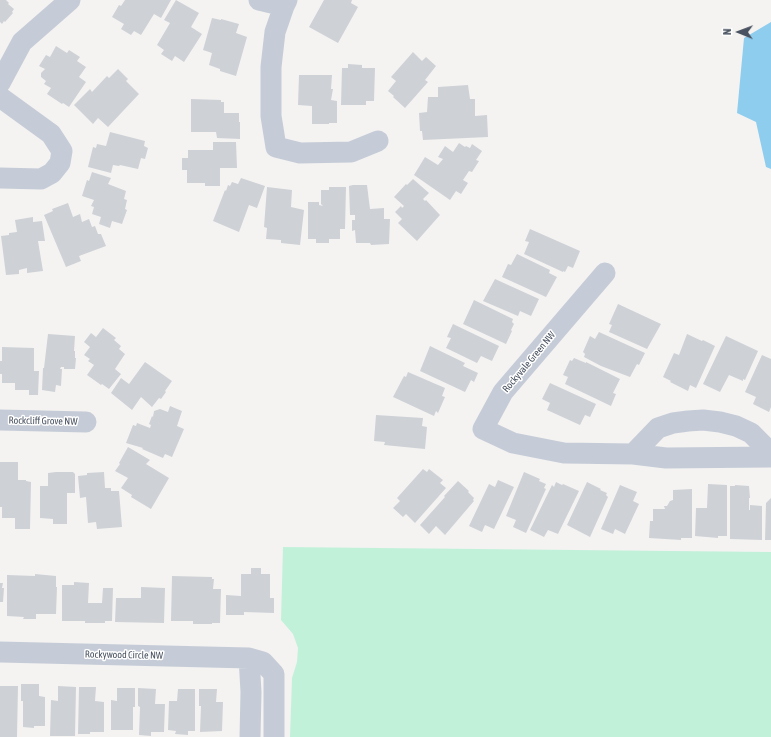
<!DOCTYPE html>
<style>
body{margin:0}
#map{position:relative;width:771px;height:737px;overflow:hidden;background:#f4f3f2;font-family:"Asap Condensed",sans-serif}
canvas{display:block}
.north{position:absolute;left:719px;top:12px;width:40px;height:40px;-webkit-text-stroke:3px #fff;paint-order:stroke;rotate:271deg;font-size:11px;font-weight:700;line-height:16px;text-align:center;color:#495260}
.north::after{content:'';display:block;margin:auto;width:14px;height:18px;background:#495260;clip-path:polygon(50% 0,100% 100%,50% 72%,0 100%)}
</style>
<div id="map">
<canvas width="771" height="737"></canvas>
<div class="north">N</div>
</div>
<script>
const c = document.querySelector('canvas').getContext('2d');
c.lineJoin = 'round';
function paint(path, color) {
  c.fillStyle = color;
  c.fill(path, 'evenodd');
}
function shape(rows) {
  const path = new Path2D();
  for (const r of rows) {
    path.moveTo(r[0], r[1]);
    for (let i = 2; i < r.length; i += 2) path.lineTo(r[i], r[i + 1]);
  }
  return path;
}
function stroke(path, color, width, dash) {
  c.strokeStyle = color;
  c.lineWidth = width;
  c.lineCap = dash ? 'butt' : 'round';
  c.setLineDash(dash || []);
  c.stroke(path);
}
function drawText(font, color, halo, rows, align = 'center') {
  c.font = font + ' "Asap Condensed",sans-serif';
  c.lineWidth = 3;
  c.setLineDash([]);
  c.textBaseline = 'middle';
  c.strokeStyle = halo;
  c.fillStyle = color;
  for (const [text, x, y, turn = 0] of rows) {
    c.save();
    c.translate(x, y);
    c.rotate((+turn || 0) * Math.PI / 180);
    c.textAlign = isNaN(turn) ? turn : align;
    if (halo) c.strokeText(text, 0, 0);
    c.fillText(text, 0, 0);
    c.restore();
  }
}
paint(shape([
 [283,547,771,552,771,737,290,737,292,678,297,662,298,648,293,634,281,620]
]), '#c2f1da');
paint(shape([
 [771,22,771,169,766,167,756,122,737,113,744,38]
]), '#8fcdee');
paint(shape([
 [0,0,6,0,9,3,8,4,14,9,12,12,13,13,5,22,4,21,2,24,0,22],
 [125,0,171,0,161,18,154,14,141,35,134,31,131,35,121,29,124,24,112,17,119,5,121,6],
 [176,0,199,13,191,27,202,34,184,62,175,56,172,61,161,54,164,50,157,45,170,23,164,20],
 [324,0,352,0,351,3,358,7,338,43,309,27],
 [212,18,221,20,221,19,239,24,236,33,247,37,236,76,220,71,220,69,209,65,212,53,203,50],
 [56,46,67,53,69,50,80,57,77,61,86,67,79,77,86,82,69,107,63,103,62,104,47,94,51,88,44,84,46,81,41,77,41,73,45,69,39,66,46,55,50,57],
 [413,52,422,61,426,57,436,66,425,80,428,82,405,108,393,97,394,96,388,91,396,81,391,77],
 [348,64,362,65,362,68,375,68,374,101,366,101,366,105,341,105,342,68,348,68],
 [118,69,128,79,126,81,139,94,108,127,98,118,93,124,74,105,90,89,92,92,107,76,109,78],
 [299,75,332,75,331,89,333,89,331,100,337,101,337,123,329,123,329,124,312,124,312,106,298,105],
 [468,85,470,99,475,99,475,116,487,115,488,137,423,140,422,131,420,131,419,113,427,112,428,97,438,97,438,87],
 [191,99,221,100,221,102,224,102,224,113,239,113,239,122,240,122,240,139,217,138,216,132,191,132],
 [110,132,145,141,144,146,148,148,145,159,141,158,138,169,120,165,119,166,113,165,111,173,88,167,93,147,96,148,97,144,106,146],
 [213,142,236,142,237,168,220,168,220,186,205,186,205,183,187,183,187,170,182,170,182,158,188,158,188,150,213,150],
 [459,143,465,147,466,146,470,148,472,144,482,151,476,160,479,161,472,172,469,171,463,180,468,183,461,194,456,191,450,200,414,175,425,157,438,165,443,159,438,157,445,146,453,152],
 [92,172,111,178,108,184,126,191,124,199,127,200,125,209,127,210,122,224,112,221,110,228,99,224,101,217,92,214,94,207,91,206,94,200,82,196,87,180,89,181],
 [241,178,265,186,257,208,249,205,239,232,213,221,225,190,226,191,228,185,230,186,232,182,238,184],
 [413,179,429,193,423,199,425,201,426,200,440,215,417,241,398,223,402,219,395,212,401,206,402,208,404,206,394,197,406,184,407,185],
 [353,185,367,185,370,209,384,208,384,219,390,219,389,244,371,245,370,243,356,243,355,230,352,231,352,220,355,220,355,215,350,215,349,186],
 [267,187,292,190,291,207,304,210,300,245,281,243,281,240,266,239,267,228,264,227],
 [329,187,346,187,345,229,340,229,340,239,329,239,329,243,316,243,316,239,308,239,308,202,319,202,319,205,323,206,321,204,321,190,329,190],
 [68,203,73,217,80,214,82,222,89,219,92,227,95,226,98,234,101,234,106,246,79,256,81,261,66,267,44,215,53,211,52,209],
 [33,217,33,222,42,221,45,241,38,241,43,271,27,273,27,268,19,270,19,274,6,275,1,236,9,235,9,233,17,232,15,220],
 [530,229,580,251,573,268,568,266,565,272,563,271,563,272,524,254,529,242,525,241],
 [517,254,550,270,549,273,557,277,546,297,502,277,508,264,511,265],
 [495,279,539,299,531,316,520,311,518,316,483,301],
 [474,300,513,319,512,322,514,324,511,330,512,331,506,344,463,324],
 [618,304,661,324,647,349,609,332,612,325,609,324],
 [453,324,499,346,492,361,481,356,477,363,446,348,451,338,447,337],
 [103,328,116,338,114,340,121,346,119,349,125,354,115,369,121,374,109,389,102,384,101,385,87,375,94,365,88,361,90,359,84,355,90,347,84,342,91,333,96,337],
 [599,332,645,353,639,365,637,364,630,377,601,366,584,357,585,354,583,352,590,336,595,339],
 [48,334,75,336,74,351,75,351,75,358,76,358,75,369,64,369,64,367,61,367,60,369,62,369,61,386,56,385,55,392,42,390,43,368,44,368],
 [687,334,702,341,703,340,715,346,696,388,690,385,688,391,670,382,671,381,663,377,674,353,679,355],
 [726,336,758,351,745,380,743,379,743,381,729,375,720,392,703,384],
 [430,346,465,363,463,366,478,373,474,382,471,380,465,392,420,371],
 [2,347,34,348,34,371,39,371,38,395,29,395,29,390,15,390,15,383,2,383,2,374,0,374,0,361,2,361],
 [762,355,771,359,771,407,769,412,753,404,756,397,745,392],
 [574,358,586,363,586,362,620,379,613,393,616,394,611,406,565,384,568,377,563,375,570,360,572,361],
 [145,362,172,381,165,391,166,392,161,399,159,398,152,407,141,397,132,410,111,393,121,378,129,384],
 [408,372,445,388,442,396,445,397,438,413,436,411,434,416,393,397,404,376,406,377],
 [550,383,596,404,590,417,585,415,580,425,547,410,550,403,542,399],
 [170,406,182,411,177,426,184,429,172,457,165,454,163,458,142,449,143,448,126,443,133,425,136,426,137,423,150,428,151,425,149,424,152,416,153,417,154,411,160,409,168,412],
 [376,415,423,418,422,426,427,427,425,449,384,445,385,442,374,441],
 [128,447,150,460,146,464,169,478,151,509,131,497,132,495,121,488,128,478,115,471,120,464,119,463],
 [0,462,18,462,18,480,26,480,26,481,31,482,30,529,15,529,15,518,2,518,2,507,0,507],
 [423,469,427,472,429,469,443,480,440,483,446,488,415,523,406,514,403,517,393,508,400,501,397,498],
 [56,472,73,472,75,474,75,493,67,493,67,524,53,524,53,519,40,518,40,486,48,486,48,473],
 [104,472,105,488,111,488,111,491,119,491,122,527,97,529,96,522,88,523,86,497,80,498,78,476,87,475,87,473],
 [524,472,540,479,539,481,546,484,544,488,546,489,526,533,513,527,516,520,506,516],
 [498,480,514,487,494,529,485,525,482,532,469,526,489,484,495,487],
 [458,481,469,491,468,492,474,498,473,500,474,501,445,535,436,526,429,534,420,525,445,497,444,496],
 [556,482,562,485,563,484,579,491,558,534,548,530,544,537,530,530,552,485,554,487],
 [587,482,601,489,600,490,607,493,606,495,608,497,590,537,567,525],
 [708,484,727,485,727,536,718,536,718,538,695,536,696,508,707,508],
 [620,485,637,492,633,501,639,504,625,534,615,529,613,534,601,529],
 [735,485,749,486,750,498,749,498,749,510,750,510,750,505,762,506,762,540,730,539,730,486,735,486],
 [692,489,692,538,681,538,681,540,649,538,650,521,653,521,653,509,665,509,664,506,667,506,670,501,673,500,673,490],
 [771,498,771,540,765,540,766,503],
 [251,568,261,568,261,574,270,574,270,598,274,598,274,613,244,612,244,615,226,615,226,595,241,596,241,574,251,574],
 [35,574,56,576,56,587,57,587,56,614,36,614,36,619,23,619,24,617,7,616,7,575,35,576],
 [172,576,212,577,212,579,214,579,213,589,221,589,220,623,212,623,212,624,193,624,193,621,171,621],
 [74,582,89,583,88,603,102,603,103,588,113,588,112,621,105,621,105,623,85,623,85,621,62,621,62,585,74,585],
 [0,583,3,583,2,588,4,588,3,602,0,602],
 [141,587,165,588,164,623,115,622,116,598,141,598],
 [21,684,39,684,39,696,45,697,45,726,34,726,34,728,23,727,23,701,21,701],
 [0,686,18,686,17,737,0,737],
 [58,686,76,687,75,736,50,736,51,700,58,701],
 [79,687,96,687,95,701,104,702,104,732,90,732,90,734,78,734],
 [117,688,135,688,135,707,133,707,133,730,111,730,111,700,117,701],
 [138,688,156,689,155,704,165,704,164,732,151,732,151,736,139,735,140,707,138,706],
 [178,689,195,689,195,731,188,731,188,735,175,734,176,731,168,730,169,701,177,701],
 [199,689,217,689,216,702,223,702,222,731,200,732,201,706,199,706]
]), '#ced1d6');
stroke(shape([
 [259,0,284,6],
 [287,0,284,6,275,32,271,67,271,116,276,147,300,153,351,152,378,141],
 [0,83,22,42,70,0],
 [0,97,51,134,62,151,60,163,52,173,41,179,0,178],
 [605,273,503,392,483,429,513,443,564,453,633,454],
 [0,420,86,422],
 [771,453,751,433,736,426,720,422,703,420,688,421,673,423,658,428,633,454,666,458,771,457],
 [0,652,249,658,263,662,274,674,274,737],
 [249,658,251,692,250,737]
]), '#c6ccd7', 21);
drawText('10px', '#495260', '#fff', [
 ["Rockyvale Green NW",529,362,-50],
 ["Rockcliff Grove NW",43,421,1],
 ["Rockywood Circle NW",124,655,1]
]);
</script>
